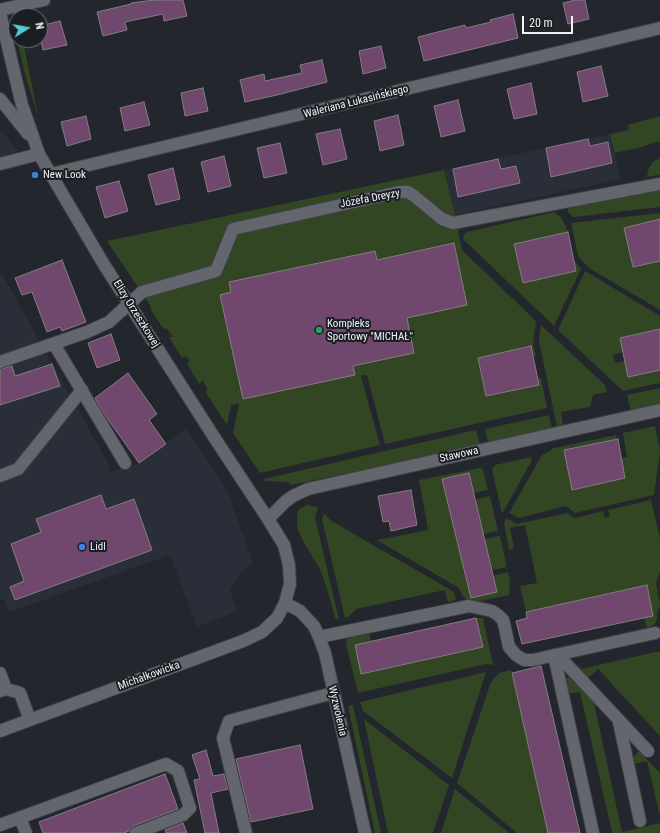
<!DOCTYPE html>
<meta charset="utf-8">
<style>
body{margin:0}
#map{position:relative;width:660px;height:833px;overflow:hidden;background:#23262c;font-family:"Roboto Condensed",sans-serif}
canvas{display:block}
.north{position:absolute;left:8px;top:8px;width:40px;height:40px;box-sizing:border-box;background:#1a1d22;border:1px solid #6f7276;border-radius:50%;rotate:79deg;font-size:11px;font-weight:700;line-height:16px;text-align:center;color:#eff1f5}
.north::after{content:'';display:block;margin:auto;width:14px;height:18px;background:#51ccd3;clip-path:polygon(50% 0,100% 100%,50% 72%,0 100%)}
.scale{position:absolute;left:522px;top:16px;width:51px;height:18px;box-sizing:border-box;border:2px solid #eff1f5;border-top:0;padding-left:5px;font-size:12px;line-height:14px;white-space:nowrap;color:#eff1f5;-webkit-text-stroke:3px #1a1d22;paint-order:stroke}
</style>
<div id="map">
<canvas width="660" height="833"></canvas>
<div class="north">N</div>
<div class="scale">20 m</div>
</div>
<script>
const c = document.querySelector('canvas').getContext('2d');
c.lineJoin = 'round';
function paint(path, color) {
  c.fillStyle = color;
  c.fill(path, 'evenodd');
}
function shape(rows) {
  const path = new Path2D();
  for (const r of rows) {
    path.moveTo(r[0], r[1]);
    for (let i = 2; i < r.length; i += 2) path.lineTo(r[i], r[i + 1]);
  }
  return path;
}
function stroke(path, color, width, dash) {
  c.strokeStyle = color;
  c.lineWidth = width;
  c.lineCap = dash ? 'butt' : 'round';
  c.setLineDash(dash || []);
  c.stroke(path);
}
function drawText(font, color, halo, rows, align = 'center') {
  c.font = font + ' "Roboto Condensed",sans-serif';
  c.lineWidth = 4;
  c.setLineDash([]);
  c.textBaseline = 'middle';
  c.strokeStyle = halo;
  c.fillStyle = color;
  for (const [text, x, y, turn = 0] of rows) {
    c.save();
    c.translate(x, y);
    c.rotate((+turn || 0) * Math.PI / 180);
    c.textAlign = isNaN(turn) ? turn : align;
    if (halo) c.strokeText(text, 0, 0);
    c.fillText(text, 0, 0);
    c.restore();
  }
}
paint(shape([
 [0,129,18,151,0,157],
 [610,134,621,179,455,215,444,170],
 [0,274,2,274,107,461,111,472,139,463,186,429,227,490,253,563,241,572,230,590,238,611,197,627,170,555,9,612,4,599,0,600]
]), '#292e39');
paint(shape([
 [17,40,23,40,38,116,26,78],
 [660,116,660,142,655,142,642,147,615,153,610,134,629,130,628,125],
 [660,158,660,175,647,177,648,170,653,162],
 [444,170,455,215,462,250,536,321,533,344,536,356,533,357,530,346,478,358,486,396,539,385,538,378,541,378,547,408,385,444,367,375,364,375,361,376,380,445,260,473,233,433,239,404,231,405,227,425,206,393,207,388,202,380,200,385,187,364,190,362,186,356,182,358,169,337,173,337,167,329,163,328,151,310,150,305,107,241],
 [660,189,660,207,574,217,569,214,567,205],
 [554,212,561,217,568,232,514,245,523,283,576,271,574,260,581,269,554,326,465,241,463,238,464,234,467,232],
 [660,213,660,310,589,268,578,256,571,223],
 [585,271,660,316,660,329,620,338,623,352,613,355,615,363,625,361,660,370,660,383,623,391,558,330],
 [541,325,605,385,607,392,593,395,590,407,561,412,563,426,557,427,539,341],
 [660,388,660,405,633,411,630,408,627,395],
 [549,415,552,429,488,443,485,429],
 [655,426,660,451,654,495,575,513,566,506,519,518,509,513,542,455,554,448,616,435,617,439,564,450,572,490,625,478,621,458,627,457,623,433],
 [476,430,480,445,291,485,288,482,265,481,264,479],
 [531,457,532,460,502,514,492,469,495,465],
 [480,468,483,469,488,490,474,493,469,473,443,479,497,592,493,576,508,572,510,581,509,595,471,603,462,595,459,588,377,540,428,530,419,480],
 [490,496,498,531,483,534,475,500],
 [651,500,660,538,660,571,656,583,660,606,657,612,657,619,655,624,647,628,644,618,653,615,647,585,526,612,520,586,537,583,525,525,510,528,514,548,509,550,504,523,506,518,517,524,567,513,575,518,603,511,605,518,610,516,608,510],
 [307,505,318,507,315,517,339,620,335,618,328,592,321,571,303,541,297,527,297,518,298,510],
 [324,513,330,520,454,592,456,600,448,602,445,590,356,609,348,617,345,618,322,519],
 [500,536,507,567,492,570,484,539],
 [476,618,483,618,493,665,486,664,358,693,346,644,347,639,351,636,369,632,371,641,355,645,362,674,483,647],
 [660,651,660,736,598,669,588,678,578,672,577,668,580,666,581,669],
 [511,670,548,833,517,833,457,783,491,682,499,673],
 [486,672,452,778,363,711,360,702],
 [568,677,573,679,594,703,622,832,660,823,660,833,611,833,612,832,580,692,567,694,565,680],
 [353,705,381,833,375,833,348,706],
 [364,719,449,785,433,833,388,833],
 [639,751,660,773,660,816,647,761,634,764,633,758],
 [455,789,509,833,441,833]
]), '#324623');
const building = shape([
 [154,0,183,0,187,16,164,21,163,14,125,22,127,30,103,36,97,12,131,4,131,3,154,0],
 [575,0,585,0,589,19,568,24,563,3,575,0],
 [513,14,518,38,424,61,418,37,465,25,466,28,491,22,490,20,513,14],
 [60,21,67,45,43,50,40,36,40,26,60,21],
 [381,46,386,68,363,74,359,51,381,46],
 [322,60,327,82,277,95,245,102,240,80,264,74,265,81,302,73,300,65,322,60],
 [601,66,608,96,583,102,577,72,601,66],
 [531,83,537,114,514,119,507,89,531,83],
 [203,88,208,111,185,116,181,93,203,88],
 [458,100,465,131,441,137,434,106,458,100],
 [144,102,150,125,125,131,120,108,144,102],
 [398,115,404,145,380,151,374,121,398,115],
 [86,116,91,139,67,146,61,122,86,116],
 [340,129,347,159,323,165,316,134,340,129],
 [588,139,590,146,608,142,612,163,551,177,546,148,588,139],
 [280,143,287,173,264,178,257,148,280,143],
 [224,156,231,186,208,192,201,162,224,156],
 [498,159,501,169,516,166,520,183,458,197,453,169,498,159],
 [173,168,180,199,156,205,148,175,173,168],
 [119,181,128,211,105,218,96,187,119,181],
 [660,219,660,261,633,267,624,228,660,219],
 [568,232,576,271,523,283,514,244,568,232],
 [454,243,467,305,407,318,414,353,353,366,355,375,243,399,220,295,231,292,229,282,375,251,377,260,454,243],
 [62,260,86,322,62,331,60,327,47,332,32,292,22,295,15,278,62,260],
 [660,329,660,370,628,377,620,338,660,329],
 [111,334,120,360,97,368,88,343,111,334],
 [531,346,539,385,486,396,478,358,531,346],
 [52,364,60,386,0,405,0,369,12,366,15,376,52,364],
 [128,373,157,414,149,420,166,444,139,463,102,411,95,398,128,373],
 [618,439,625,478,572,490,564,450,618,439],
 [469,473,497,592,471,598,442,479,469,473],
 [411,490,417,525,391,531,389,521,383,522,378,496,411,490],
 [101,495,106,509,134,499,152,550,15,600,10,587,24,581,11,544,41,532,36,519,101,495],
 [647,585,653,616,522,644,516,621,527,618,526,612,647,585],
 [476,618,483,647,361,674,355,645,476,618],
 [541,666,580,833,548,833,512,673,541,666],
 [300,745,313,809,251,822,236,759,300,745],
 [206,750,213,776,224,774,228,789,211,793,219,833,205,833,194,780,200,779,192,755,206,750],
 [165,774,178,809,133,826,129,831,124,833,43,833,39,822,165,774],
 [183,823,187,833,166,833,165,830,183,823]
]);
paint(building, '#71486d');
stroke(building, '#837d82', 1);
const minor = shape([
 [0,10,44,0],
 [0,13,22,105,39,154,103,263,214,437,268,519,284,545,289,565,290,584,285,603,277,618,262,632,243,641,0,731],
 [0,99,28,134],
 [0,164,39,154],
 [51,174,660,28],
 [54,344,125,463],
 [0,362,87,332,109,322,142,292,216,271,233,229,399,192,408,192,413,195,442,219,453,223,660,184],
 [0,476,18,469,82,390],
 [268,519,286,501,293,496,308,489,660,410],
 [285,603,300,611,314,626,319,637,325,653,365,833],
 [319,637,469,606,492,611,498,615,503,620,505,628,509,647,516,655,524,660,533,660,655,633],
 [554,655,593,833],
 [558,655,648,751],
 [0,673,6,689,0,691],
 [6,689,20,693,30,720],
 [619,722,640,821],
 [20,818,26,833],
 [0,825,166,764,178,771,190,808,183,815,136,833],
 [246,833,223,738,229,721,333,693]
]);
stroke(minor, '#3f4146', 14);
stroke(minor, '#63676d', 12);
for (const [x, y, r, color] of [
 [35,175,4,"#3f7fe0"],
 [319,330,4,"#2e9e5b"],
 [82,547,4,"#3f7fe0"]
]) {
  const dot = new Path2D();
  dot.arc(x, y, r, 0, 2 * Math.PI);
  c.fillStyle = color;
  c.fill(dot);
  stroke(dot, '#1a1d22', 1.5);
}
drawText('11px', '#eff1f5', '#1a1d22', [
 ["Waleriana Łukasińskiego",356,102,-14],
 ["Józefa Dreyzy",370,199,-11],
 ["Elizy Orzeszkowej",136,314,58],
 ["Stawowa",459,455,-13],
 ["Michałkowicka",149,676,-20],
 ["Wyzwolenia",337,711,77]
]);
drawText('11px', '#eff1f5', '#1a1d22', [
 ["New Look",43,175],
 ["Kompleks",327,324],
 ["Sportowy \"MICHAŁ\"",327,337],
 ["Lidl",90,547]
], 'left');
</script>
